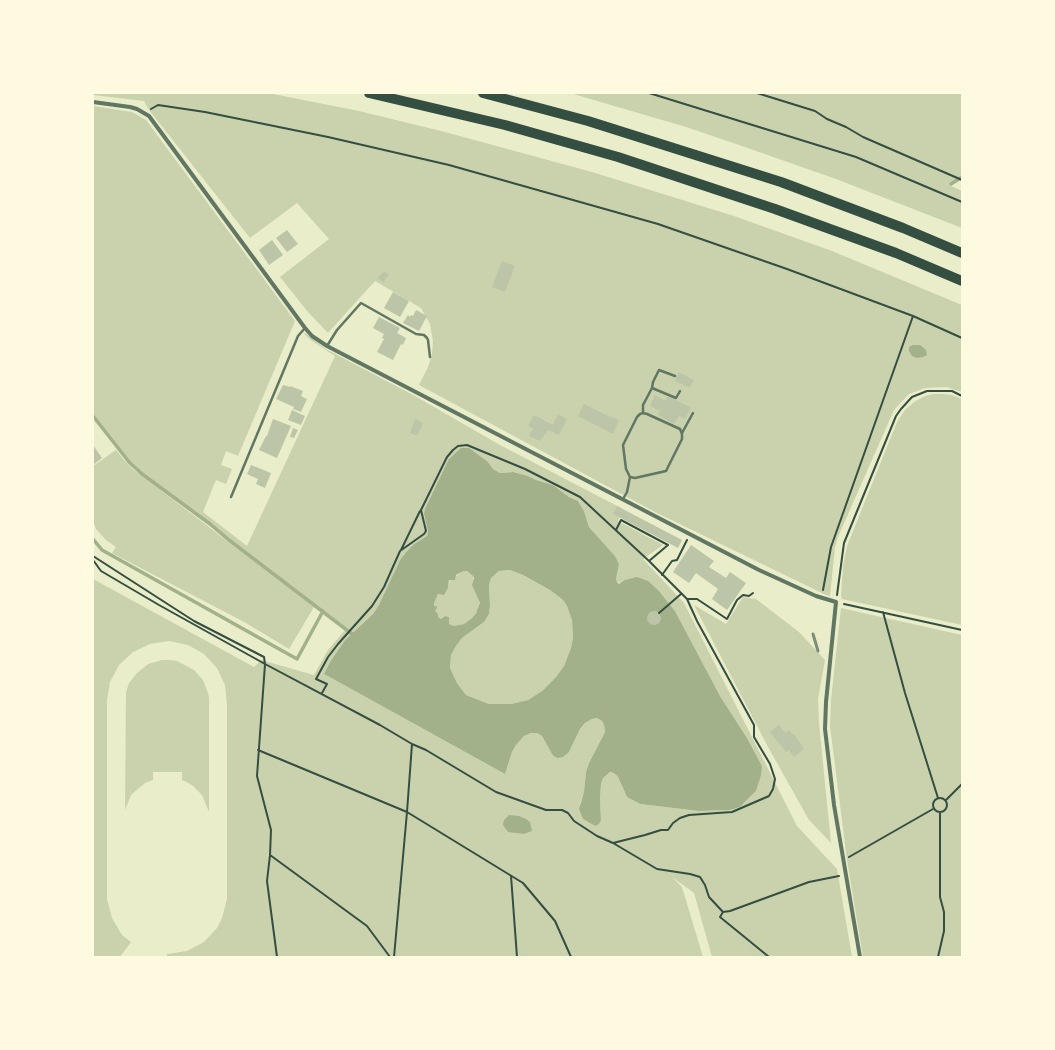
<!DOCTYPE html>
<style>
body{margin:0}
#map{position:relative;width:1055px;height:1050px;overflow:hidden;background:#e9edc9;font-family:Barlow,sans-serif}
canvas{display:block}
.frame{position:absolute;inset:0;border:94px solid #fefae0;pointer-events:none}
</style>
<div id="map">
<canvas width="1055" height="1050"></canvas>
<div class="frame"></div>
</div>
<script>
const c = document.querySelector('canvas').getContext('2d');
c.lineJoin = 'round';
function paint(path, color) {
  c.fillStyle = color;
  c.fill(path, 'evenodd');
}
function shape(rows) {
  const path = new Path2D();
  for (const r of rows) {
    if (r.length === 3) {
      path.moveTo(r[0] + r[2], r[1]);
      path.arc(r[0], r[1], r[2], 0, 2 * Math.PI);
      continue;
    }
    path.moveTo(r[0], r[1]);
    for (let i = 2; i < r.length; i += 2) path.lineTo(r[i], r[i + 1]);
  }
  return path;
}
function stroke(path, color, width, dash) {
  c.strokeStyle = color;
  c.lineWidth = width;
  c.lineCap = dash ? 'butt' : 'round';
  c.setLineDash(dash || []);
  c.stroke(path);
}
paint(shape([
 [93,93,268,93,359,111,445,132,592,172,734,216,832,251,962,305,962,392,946,387,925,388,909,394,894,410,838,537,835,547,830,596,826,595,655,512,419,385,428,367,432,354,433,341,430,324,421,308,375,281,328,333,308,312,280,277,329,239,297,203,250,238,149,110,144,101,93,95],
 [570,93,962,93,962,175,949,185,962,191,962,228,836,179,739,145,686,127],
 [93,106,132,112,146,120,295,321,238,456,226,451,221,465,232,469,226,484,216,480,203,512,247,546,335,356,312,341,304,334,305,333,324,348,415,396,500,445,623,509,618,521,663,545,643,559,684,603,797,826,837,869,852,957,712,957,694,893,672,877,682,887,703,957,167,957,167,954,187,951,204,942,217,928,222,918,227,899,227,704,225,685,217,668,204,654,188,645,169,641,150,644,133,652,119,665,110,682,107,700,107,899,112,918,122,935,131,942,120,957,93,957,93,579,254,667,261,660,314,675,328,650,346,629,229,540,210,524,142,474,129,462,95,418,93,419],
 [479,456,488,462,493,469,500,473,513,472,528,476,536,480,553,485,569,497,578,501,584,511,589,527,615,556,619,564,616,579,617,582,659,591,675,611,720,696,747,738,762,766,756,791,740,807,730,810,699,811,640,804,627,797,618,777,614,773,610,772,603,778,601,784,600,799,601,820,595,826,583,819,580,803,584,793,586,772,589,763,605,732,604,725,602,721,597,718,592,719,585,723,580,729,569,752,552,754,542,736,537,733,531,733,524,736,516,745,512,752,505,774,324,674,330,662,345,640,373,614,380,605,400,560,407,551,414,544,427,536,428,531,424,514],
 [933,394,943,394,952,395,962,399,962,625,842,599,841,596,843,566,847,546,897,422,905,410,914,402,925,396],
 [116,450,125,461,134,470,314,607,289,649,246,623,112,553,116,547,106,540,96,529,94,523,93,466],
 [510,570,523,575,550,590,563,600,567,606,572,619,573,638,571,648,564,666,556,677,542,691,528,700,511,704,489,704,466,695,457,683,450,668,451,655,456,646,462,638,484,622,489,614,490,606,489,585,491,578,499,571],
 [464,571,467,571,473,576,473,586,480,603,477,610,477,612,472,618,464,624,454,626,449,624,449,617,445,616,441,619,438,617,435,611,433,603,438,594,443,595,448,588,450,580],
 [743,597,756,599,799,632,825,660,818,699,819,723,831,843,809,820,768,747,694,605,726,624],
 [841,608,962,635,962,957,863,957,847,860,830,726,831,700],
 [162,660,171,660,177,661,194,670,203,680,207,690,209,697,209,812,202,795,192,785,182,780,182,772,153,772,153,780,145,783,131,795,125,810,126,692,129,683,137,673,148,664]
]), '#cad2ad');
paint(shape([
 [913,345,920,345,926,350,927,355,923,357,917,358,912,356,909,351,909,347],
 [461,448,469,448,488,462,493,469,500,473,513,472,528,476,536,480,553,485,569,497,578,501,584,511,589,527,615,556,619,564,616,579,617,582,619,584,625,580,637,577,648,581,659,591,675,611,720,696,747,738,762,766,761,775,756,791,740,807,730,810,699,811,640,804,627,797,618,777,614,773,610,772,603,778,601,784,600,799,601,820,599,824,595,826,583,819,579,809,584,792,586,772,589,763,605,732,604,725,602,721,597,718,592,719,585,723,580,729,569,752,563,757,558,758,555,757,552,754,542,736,537,733,531,733,524,736,516,745,512,752,505,774,324,674,330,662,345,640,373,614,379,605,400,560,407,551,414,544,427,536,428,531,424,514,425,509,449,459],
 [510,570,523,575,550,590,563,600,567,606,572,620,573,638,571,648,564,666,556,677,542,691,528,700,511,704,489,704,466,695,457,683,450,668,451,655,456,646,462,638,484,622,489,614,490,606,489,585,491,578,499,571],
 [464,571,467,571,473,576,474,578,472,585,480,603,477,610,477,612,472,618,464,624,454,626,449,624,449,617,445,616,441,619,438,617,438,614,435,611,437,607,436,606,434,606,434,603,438,594,444,595,448,588,449,580,455,580,456,575],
 [509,815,519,816,526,819,530,822,532,831,524,834,508,832,503,825,504,820]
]), '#a3b18a');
stroke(shape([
 [951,184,962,177],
 [93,416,129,462,142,474,210,524,229,540,352,634],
 [93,539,102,550,297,659,323,611]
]), '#a3b18a', 3.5);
paint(shape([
 [287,230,298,244,287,252,276,238],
 [272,240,283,255,269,265,259,250],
 [502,261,515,266,505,292,492,287],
 [384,271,389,275,383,282,378,278],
 [393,292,409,301,400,317,384,308],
 [416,310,427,316,419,331,403,323,408,315,410,317,411,315,413,316],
 [379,317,400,328,397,333,406,338,403,345,401,344,393,360,377,352,384,339,382,338,384,334,373,328],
 [679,372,694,380,690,388,675,381],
 [283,385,290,387,290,386,303,391,301,396,307,399,301,412,293,409,294,407,276,399],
 [655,395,665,401,668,396,691,408,685,419,679,416,674,424,658,415,660,411,650,406],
 [584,404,612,418,612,417,619,420,613,434,578,416],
 [292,410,305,416,301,425,288,420],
 [558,414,567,419,559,435,548,430,540,441,529,436,533,428,528,426,534,415,553,425],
 [273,419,291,426,277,458,259,450,266,436,267,436],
 [415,419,423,423,417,436,410,433],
 [293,428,298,430,294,438,290,437],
 [93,445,102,458,93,465],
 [251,465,271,473,265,488,256,484,258,479,247,474],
 [617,506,682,540,678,548,613,514],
 [691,545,714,561,709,567,726,578,730,572,746,583,727,610,712,599,718,589,696,573,689,583,673,572],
 [654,618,7],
 [779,725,785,733,789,730,793,735,794,734,804,749,794,757,789,750,786,752,770,732]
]), '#bcc5a7');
stroke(shape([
 [649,93,856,157,962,202],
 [757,93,815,111,827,119,846,127,863,137,962,180],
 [151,109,158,105,205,112,328,137,449,165,658,224,787,269,913,316,962,338],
 [616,530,621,520,668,545,649,561],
 [401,550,420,511],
 [93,556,194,621,264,657,265,664,257,776,271,830,270,855,267,881,277,957],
 [93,560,101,571,159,605,265,664,380,725,412,744,426,750,496,792,546,810,562,810,568,813,574,821,597,836,613,843,657,869,690,874,700,877,705,885,709,897,723,912],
 [662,575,672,561,677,560,687,540],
 [823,590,831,547,913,316],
 [837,595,844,543,896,416,901,409,912,397,927,391,952,391,962,396],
 [687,599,697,599,727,619,737,600,743,595,749,596,753,593],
 [844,604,962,630],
 [883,612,905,693,938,798],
 [659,613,681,594],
 [322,693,327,684,316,679,328,657,338,644,372,606,384,587,400,551,424,534,426,531,421,510,447,457,453,450,458,446,467,445,525,469,580,497,649,561,687,599,697,621,754,725,754,737,770,764,775,779,773,789,769,796,732,812,689,815,680,818,673,823,668,830,661,830,645,835,613,843],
 [258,750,407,812,523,883,555,921,571,957],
 [940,805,7],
 [946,800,962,784],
 [270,855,367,926,390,957],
 [849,857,933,809],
 [511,876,517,957],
 [394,957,407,812,412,744],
 [769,957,720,917,723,912,730,911,809,882,839,876],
 [938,957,944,931,944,912,940,897,940,813]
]), '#344e41', 2);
stroke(shape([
 [327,346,337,330,361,303,416,334,424,335,427,338,428,340,430,357],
 [652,388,676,398,680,391],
 [643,413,643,405,652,388,653,382,659,370,675,376],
 [682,433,693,413],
 [231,497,298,336,305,328],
 [623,499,627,492,630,477,635,478,666,471,682,439,682,434,680,429,647,414,643,413,640,414,637,417,623,445,626,469,630,477]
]), '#617663', 2.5);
stroke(shape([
 [93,102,130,107,137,109,149,116,305,328,312,336,327,346,759,570,816,596,836,602,826,702,825,729,834,805,860,957]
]), '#617663', 4);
stroke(shape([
 [369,93,505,125,618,157,775,209,896,253,962,281],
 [483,93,588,121,781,182,903,228,962,253]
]), '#344e41', 10);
stroke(shape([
 [813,634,818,651]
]), '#7c8e77', 3);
</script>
